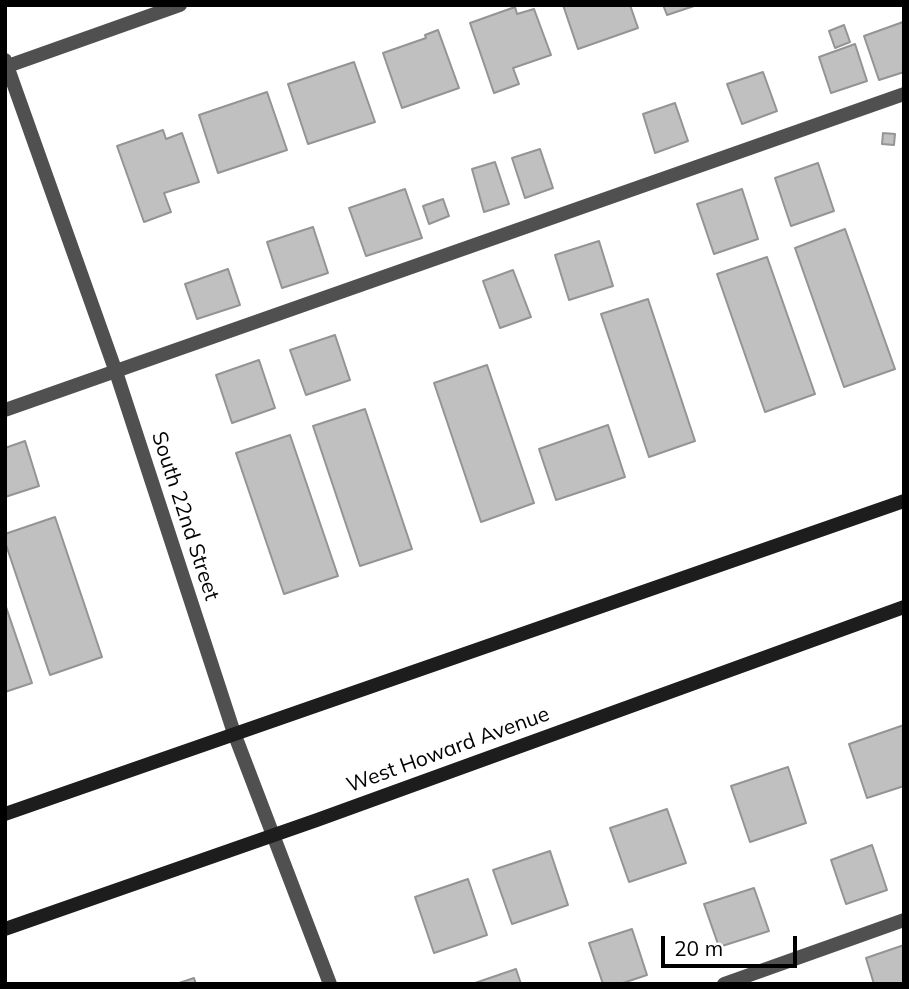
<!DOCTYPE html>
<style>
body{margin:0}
#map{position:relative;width:909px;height:989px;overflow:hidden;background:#fff;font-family:Mulish,sans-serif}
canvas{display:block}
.frame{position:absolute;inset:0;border:7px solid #000;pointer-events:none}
.scale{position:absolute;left:661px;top:936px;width:136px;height:32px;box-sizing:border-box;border:4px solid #000;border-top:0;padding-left:9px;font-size:21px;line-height:24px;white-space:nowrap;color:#000;-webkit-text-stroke:5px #fff;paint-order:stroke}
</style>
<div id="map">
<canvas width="909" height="989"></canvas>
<div class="frame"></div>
<div class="scale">20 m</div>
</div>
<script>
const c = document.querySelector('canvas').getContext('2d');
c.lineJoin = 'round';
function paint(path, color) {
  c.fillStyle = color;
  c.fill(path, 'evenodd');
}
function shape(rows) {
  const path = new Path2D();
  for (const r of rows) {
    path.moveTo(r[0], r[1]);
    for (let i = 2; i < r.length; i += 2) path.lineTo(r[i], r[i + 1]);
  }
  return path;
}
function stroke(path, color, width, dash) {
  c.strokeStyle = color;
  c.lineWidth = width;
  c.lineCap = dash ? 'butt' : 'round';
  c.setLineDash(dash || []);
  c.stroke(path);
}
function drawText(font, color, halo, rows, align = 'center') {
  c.font = font + ' Mulish,sans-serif';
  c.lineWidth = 5;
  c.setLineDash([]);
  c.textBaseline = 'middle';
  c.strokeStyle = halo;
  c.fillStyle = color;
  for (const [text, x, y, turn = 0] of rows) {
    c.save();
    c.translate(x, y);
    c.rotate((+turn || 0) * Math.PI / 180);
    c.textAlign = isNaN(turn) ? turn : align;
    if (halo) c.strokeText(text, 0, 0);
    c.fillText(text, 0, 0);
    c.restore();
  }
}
const building = shape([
 [563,5,630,5,638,28,578,49,563,5],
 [663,5,697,5,667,15,663,5],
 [515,7,517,14,534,9,551,55,513,68,519,84,494,93,470,23,515,7],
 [903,22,904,72,879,80,864,36,903,22],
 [844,25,850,42,835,48,829,31,844,25],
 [438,30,459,88,402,108,383,53,426,38,425,35,438,30],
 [855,44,867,81,831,93,819,57,855,44],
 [354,62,375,122,308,144,288,84,354,62],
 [763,72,777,111,742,124,727,84,763,72],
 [267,92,287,150,218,173,199,115,267,92],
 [675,103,688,141,655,153,643,114,675,103],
 [163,130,166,139,182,133,199,182,164,193,171,212,144,222,117,146,163,130],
 [883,133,895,134,894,145,882,144,883,133],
 [540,149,553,188,525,198,512,158,540,149],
 [495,162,509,204,484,212,472,169,495,162],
 [818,163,834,211,791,226,775,178,818,163],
 [405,189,422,238,366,256,349,208,405,189],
 [742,189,758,239,714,254,697,204,742,189],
 [443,199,449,216,429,224,423,206,443,199],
 [313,227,328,273,282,288,267,242,313,227],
 [845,229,895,369,844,387,795,248,845,229],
 [599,241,613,286,569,300,555,255,599,241],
 [767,257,815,394,765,412,717,274,767,257],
 [228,269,240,305,197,319,185,284,228,269],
 [513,270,531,317,500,328,483,281,513,270],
 [648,299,695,441,649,457,601,314,648,299],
 [335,335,350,380,306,395,290,350,335,335],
 [259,360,275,408,232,423,216,375,259,360],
 [487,365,534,503,481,522,434,383,487,365],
 [365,409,412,549,360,566,313,426,365,409],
 [608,425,625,477,556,500,539,449,608,425],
 [290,435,338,576,284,594,236,453,290,435],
 [25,441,39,486,5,497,5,448,25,441],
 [55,517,102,657,50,675,5,542,5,534,55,517],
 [5,604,32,683,5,692,5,604],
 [904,725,904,786,867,798,849,744,904,725],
 [788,767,806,823,750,842,731,786,788,767],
 [667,809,686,863,629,882,610,828,667,809],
 [872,845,887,890,846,904,831,860,872,845],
 [550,851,568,905,512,924,493,870,550,851],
 [468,879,487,935,434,953,415,897,468,879],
 [754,888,769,931,719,947,704,904,754,888],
 [632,929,647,975,620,984,603,984,589,943,632,929],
 [904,945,904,984,874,984,866,958,904,945],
 [516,969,521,984,476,984,475,983,516,969],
 [194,978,196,984,176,984,194,978]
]);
paint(building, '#c0c0c0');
stroke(building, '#949494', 2);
stroke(shape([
 [5,410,904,94],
 [724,984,904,920]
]), '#505050', 14);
stroke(shape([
 [5,60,116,372,234,733,330,984],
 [5,67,180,5]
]), '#505050', 14);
stroke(shape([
 [5,814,904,501],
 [5,929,317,820,904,607]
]), '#1d1d1d', 14);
drawText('21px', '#000', '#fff', [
 ["South 22nd Street",185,516,72],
 ["West Howard Avenue",448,750,-20]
]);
</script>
